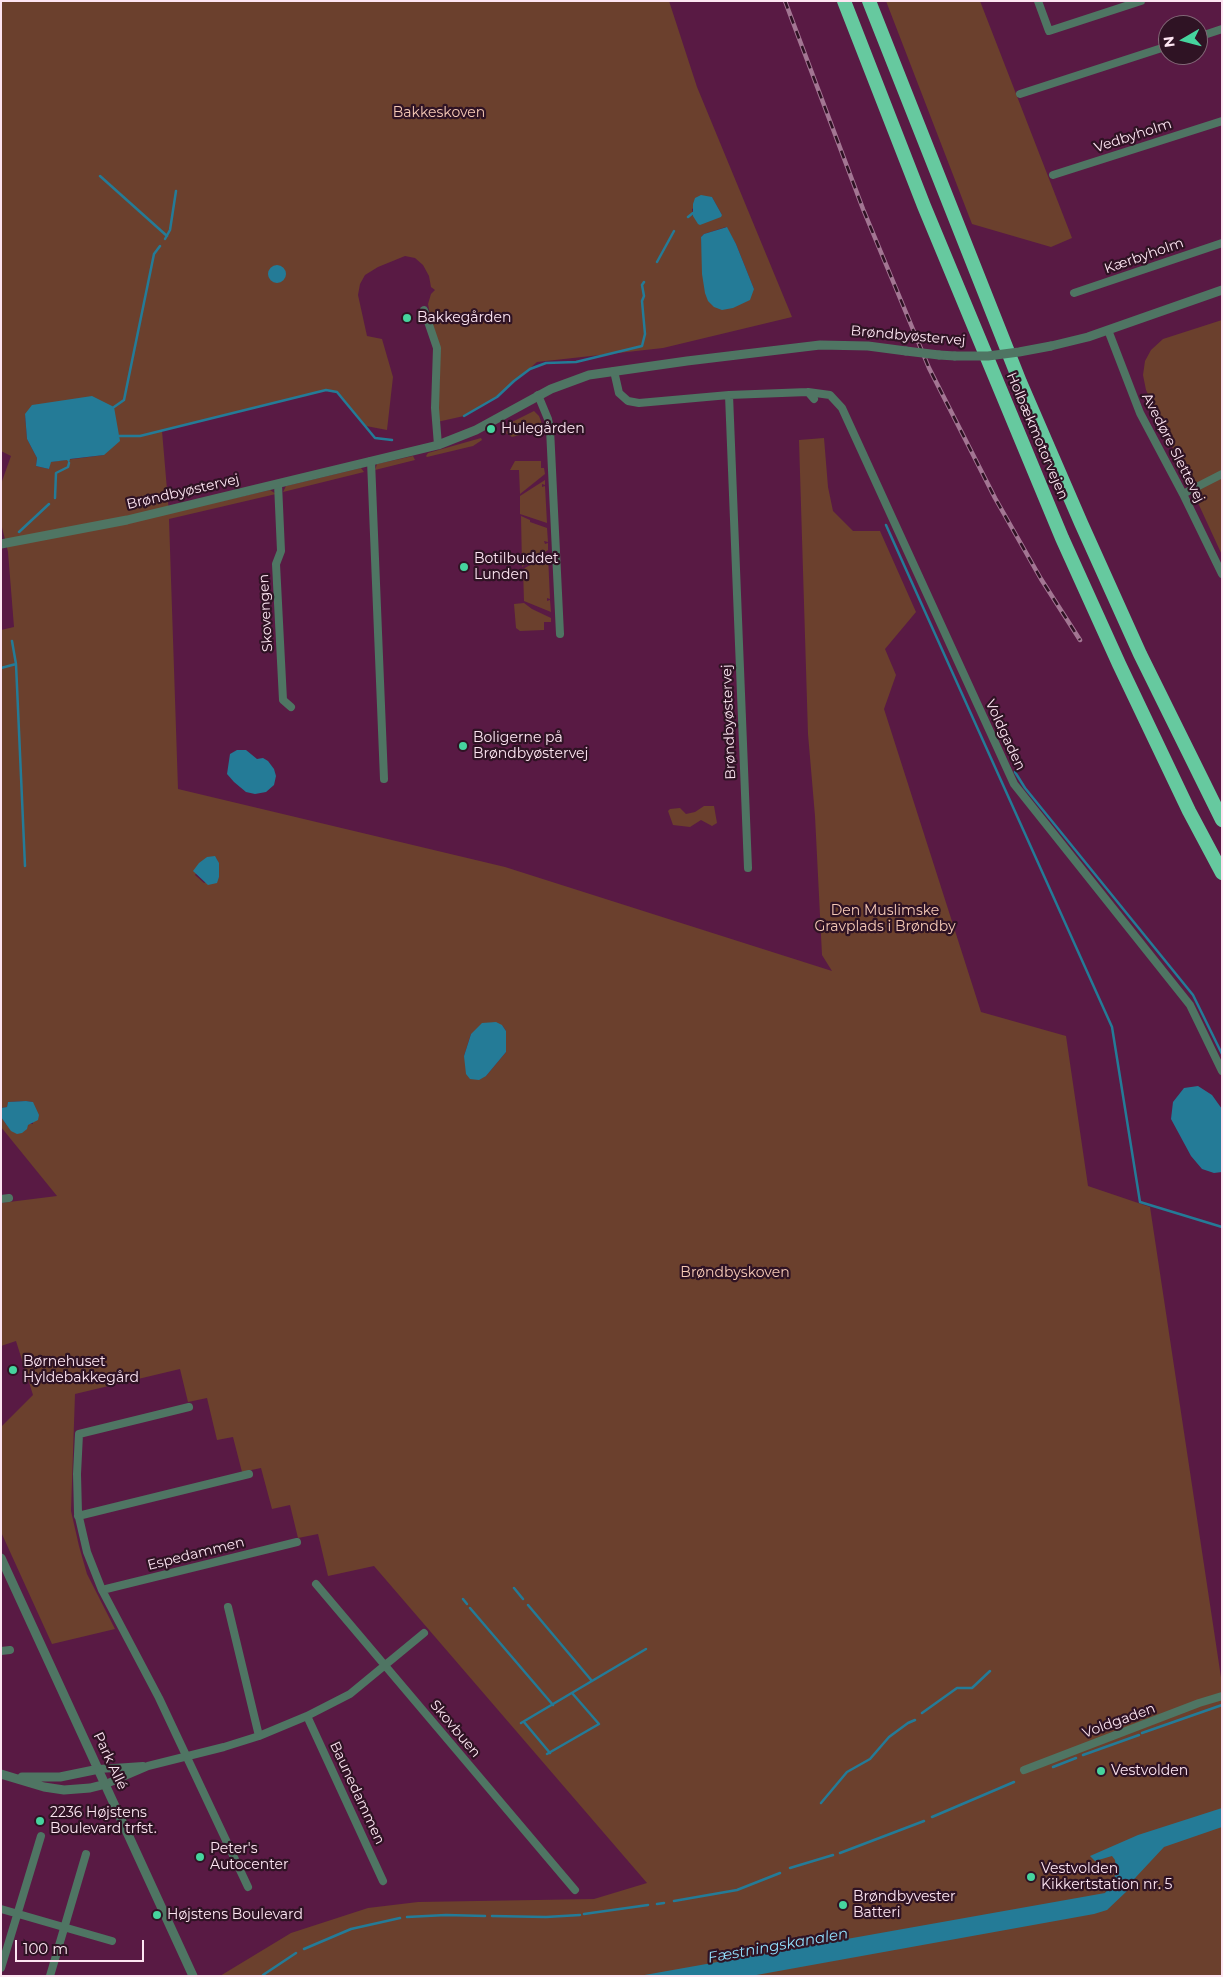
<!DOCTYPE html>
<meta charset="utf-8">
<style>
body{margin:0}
#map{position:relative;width:1223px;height:1977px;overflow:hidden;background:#591a44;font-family:Montserrat,sans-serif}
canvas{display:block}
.frame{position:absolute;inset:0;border:2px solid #fde5f2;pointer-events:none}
.north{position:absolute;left:1158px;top:15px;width:50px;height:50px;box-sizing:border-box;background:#2f1324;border:1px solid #816776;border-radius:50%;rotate:262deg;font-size:14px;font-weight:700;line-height:20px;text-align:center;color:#fde5f2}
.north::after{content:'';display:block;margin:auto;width:18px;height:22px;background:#46d49e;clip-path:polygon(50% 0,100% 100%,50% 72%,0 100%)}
.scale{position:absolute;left:15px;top:1940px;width:129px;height:22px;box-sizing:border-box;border:2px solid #fde5f2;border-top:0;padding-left:6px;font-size:15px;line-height:18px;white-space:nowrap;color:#fde5f2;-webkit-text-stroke:4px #2f1324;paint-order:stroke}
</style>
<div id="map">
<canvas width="1223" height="1977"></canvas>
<div class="frame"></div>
<div class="north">N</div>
<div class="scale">100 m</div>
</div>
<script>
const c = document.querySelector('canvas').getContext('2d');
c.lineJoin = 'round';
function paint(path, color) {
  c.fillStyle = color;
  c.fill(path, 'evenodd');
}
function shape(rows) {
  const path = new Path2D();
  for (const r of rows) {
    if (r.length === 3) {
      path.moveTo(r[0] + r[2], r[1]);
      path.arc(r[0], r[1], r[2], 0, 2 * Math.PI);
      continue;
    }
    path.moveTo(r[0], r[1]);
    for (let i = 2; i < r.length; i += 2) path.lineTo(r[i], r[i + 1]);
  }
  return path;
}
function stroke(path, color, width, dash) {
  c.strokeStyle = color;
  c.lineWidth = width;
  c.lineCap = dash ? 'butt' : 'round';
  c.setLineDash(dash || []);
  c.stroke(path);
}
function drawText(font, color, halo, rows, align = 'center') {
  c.font = font + ' Montserrat,sans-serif';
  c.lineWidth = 4.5;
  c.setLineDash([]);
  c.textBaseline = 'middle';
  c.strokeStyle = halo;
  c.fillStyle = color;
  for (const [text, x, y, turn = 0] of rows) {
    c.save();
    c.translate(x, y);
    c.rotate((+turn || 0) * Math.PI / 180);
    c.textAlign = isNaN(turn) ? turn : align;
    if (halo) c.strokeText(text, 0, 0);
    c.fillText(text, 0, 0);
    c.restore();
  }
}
paint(shape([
 [1,1,669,1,697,87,792,317,663,348,537,362,497,397,472,412,464,416,437,422,440,370,428,304,431,294,435,290,431,287,429,276,423,265,415,258,405,256,378,267,365,275,360,284,358,295,367,336,382,339,393,377,387,430,366,426,338,392,326,390,162,431,169,513,270,490,276,494,169,519,178,789,505,867,832,971,822,955,815,816,808,734,799,440,824,438,828,487,833,511,853,531,880,531,916,612,885,649,896,675,884,709,981,1012,1066,1036,1088,1186,1150,1207,1222,1684,1222,1976,220,1976,291,1933,368,1908,418,1902,594,1899,647,1883,374,1566,328,1576,318,1534,298,1538,290,1505,272,1509,261,1468,242,1472,233,1437,217,1440,207,1398,188,1402,180,1369,75,1394,71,1511,79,1546,87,1574,115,1629,52,1644,1,1532,1,1427,33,1395,16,1341,1,1346,1,1203,57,1196,1,1127,1,1117,6,1124,33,1124,33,1102,26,1101,8,1102,7,1107,1,1108,1,630,14,627,8,552,1,523,1,484,11,456,1,451],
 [712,197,722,215,693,216,692,209],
 [726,227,736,244,754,289,702,251,701,237,704,234],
 [25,414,104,455,50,462,49,469,36,466,37,458,27,439],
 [207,857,217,859,219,877,204,883,195,875],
 [502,1025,506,1031,506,1052,486,1076,464,1056,469,1040,471,1034],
 [886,1,980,1,1072,238,1051,247,972,224],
 [1222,320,1222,555,1146,390,1143,375,1145,361,1151,350,1163,339],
 [534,411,539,416,544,429,512,437,506,433,512,422],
 [481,438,482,440,473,446,427,457,426,456,428,453],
 [413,456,415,460,375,470,377,464],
 [515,461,541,461,541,468,544,468,545,474,520,494,519,470,510,470],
 [361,468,364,472,283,492,286,486],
 [545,480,545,485,542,484,542,487,545,486,547,523,520,514,520,496],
 [521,516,530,520,530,522,547,528,548,542,544,541,545,544,548,543,548,550,541,555,539,553,538,556,522,567],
 [548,555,550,599,547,598,547,601,550,600,551,612,524,601,523,569],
 [524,603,532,609,551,618,551,622,544,622,544,630,520,631,516,628,514,604],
 [704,806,714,806,717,823,712,826,701,820,690,827,673,825,668,811,670,809,680,808,686,814,695,812]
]), '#6b402d');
paint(shape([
 [701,195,712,197,722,215,721,217,700,225,698,224,693,216,693,204,695,198],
 [727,227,736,244,754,289,750,300,733,308,722,310,714,307,708,301,705,293,702,274,701,237,704,234],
 [277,274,9],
 [92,396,114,407,120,441,104,455,70,459,69,463,67,460,51,462,49,469,36,466,37,458,27,439,25,414,32,405],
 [237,750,246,750,257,759,263,758,268,761,274,769,276,776,274,785,266,792,255,794,246,792,234,782,227,774,230,754],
 [215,856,219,863,219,877,217,883,208,885,193,871,199,863,207,857],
 [496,1022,502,1025,506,1031,506,1052,486,1076,479,1080,470,1079,466,1074,464,1056,471,1034,482,1023],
 [1198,1086,1212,1095,1222,1109,1222,1172,1214,1173,1202,1169,1191,1156,1171,1119,1173,1102,1184,1088],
 [26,1101,33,1102,39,1115,38,1120,28,1125,27,1129,22,1133,17,1134,11,1131,1,1117,1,1108,7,1107,8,1102],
 [1222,1808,1222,1827,1164,1847,1136,1877,1127,1891,1107,1910,1094,1914,751,1976,639,1976,1105,1893,1114,1880,1116,1869,1115,1860,1112,1856,1095,1861,1090,1856,1138,1835]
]), '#247b97');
stroke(shape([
 [100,176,167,236],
 [688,217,693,213],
 [165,239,170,230,176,191],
 [657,262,674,231],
 [114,407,124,400,154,254,160,246],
 [464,416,497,397,514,381,530,369,546,363,576,362,642,346,645,334,642,301,644,296,642,285,644,282],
 [119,436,140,436,326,390,337,392,375,438,392,440],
 [55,498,56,473,68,467,69,463],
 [886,525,1112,1027,1140,1202,1222,1227],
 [19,532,49,504],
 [12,641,16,664,25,866],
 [1,668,16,664],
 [1015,772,1025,788,1193,995,1222,1054],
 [514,1588,523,1599],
 [463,1599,467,1604],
 [528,1605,592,1681],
 [470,1608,553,1705],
 [922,1713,957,1688,972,1688,990,1671],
 [524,1722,550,1753],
 [521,1723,646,1649],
 [1142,1733,1222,1705],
 [547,1754,599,1724,572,1693],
 [1083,1755,1139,1735],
 [1053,1767,1076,1758],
 [821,1803,847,1772,870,1759,889,1737,908,1723,915,1720],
 [932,1817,1014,1782],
 [840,1853,924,1821],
 [790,1868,833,1855],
 [674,1901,737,1890,780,1873],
 [657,1904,664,1903],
 [584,1914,648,1905],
 [492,1916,546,1917,580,1915],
 [407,1917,446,1915,485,1916],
 [304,1949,351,1929,400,1918],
 [263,1975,296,1953]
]), '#247b97', 2.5);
stroke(shape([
 [1038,1,1049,31,1141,1],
 [1198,37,1222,29],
 [1020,94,1168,46],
 [1053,175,1222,121],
 [1074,293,1222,243],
 [424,310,437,348,435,408,438,445],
 [1108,330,1140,413,1183,494,1222,574],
 [614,371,619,393,628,401,639,403,729,395,808,392,814,399],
 [808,392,830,395,842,408,1014,784,1190,1005,1222,1071],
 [538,395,548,419,550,429,560,634],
 [729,395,748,868],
 [371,461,384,779],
 [278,484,281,551,276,564,283,700,291,707],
 [1183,494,1222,474],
 [1,1199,9,1198],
 [189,1407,79,1434,77,1474,78,1513,87,1552,102,1590,159,1698,248,1887],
 [78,1516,249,1474],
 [316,1584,575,1890],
 [102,1590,297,1542],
 [228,1607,259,1736],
 [1,1651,10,1650],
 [307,1716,383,1881],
 [99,1769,143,1766],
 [1024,1770,1199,1703,1222,1696],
 [106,1784,148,1766,224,1747,259,1736,307,1716,350,1694,424,1633],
 [1,1909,112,1941],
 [1,1968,41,1836],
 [50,1976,86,1854]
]), '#4f7563', 8);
stroke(shape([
 [1051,346,1088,337,1222,290],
 [939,355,955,356],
 [1,544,127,520,438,445,476,430,551,389,589,375,687,361,820,345,868,346,906,351],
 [1,1558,193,1976],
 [1,1774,44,1787,64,1790,90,1788,106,1784],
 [22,1777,60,1777,99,1769]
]), '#4f7563', 9);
stroke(shape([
 [844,1,924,206,1062,538,1119,664,1189,811,1222,873],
 [869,1,1020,382,1081,523,1140,654,1222,820]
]), '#66c99f', 14);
const rail = shape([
 [785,1,863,209,929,368,995,498,1041,579,1080,640]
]);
stroke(rail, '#a37693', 4.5);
stroke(rail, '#2f1324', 2.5, [8]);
stroke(shape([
 [906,351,939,355],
 [955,356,988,356,1019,352,1051,346]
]), '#4f7563', 9);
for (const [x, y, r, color] of [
 [407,318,5,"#46d49e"],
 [491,429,5,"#46d49e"],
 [464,567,5,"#46d49e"],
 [463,746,5,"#46d49e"],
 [13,1370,5,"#46d49e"],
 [1101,1771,5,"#46d49e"],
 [40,1821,5,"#46d49e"],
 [200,1857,5,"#46d49e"],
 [1031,1877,5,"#46d49e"],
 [843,1905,5,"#46d49e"],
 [157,1915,5,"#46d49e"]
]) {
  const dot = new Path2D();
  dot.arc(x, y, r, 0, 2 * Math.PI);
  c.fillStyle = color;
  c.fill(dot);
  stroke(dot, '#2f1324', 2);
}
drawText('14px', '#f6cab7', '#2f1324', [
 ["Bakkeskoven",439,113],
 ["Den Muslimske",885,911],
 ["Gravplads i Brøndby",885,927],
 ["Brøndbyskoven",735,1273]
]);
drawText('14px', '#fde5f2', '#2f1324', [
 ["Vedbyholm",1133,136,-18],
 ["Kærbyholm",1144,256,-19],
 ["Brøndbyøstervej",908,336,5],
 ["Holbækmotorvejen",1037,436,67],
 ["Avedøre Slettevej",1173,448,63],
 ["Brøndbyøstervej",183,492,-13],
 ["Skovengen",266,613,-93],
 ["Brøndbyøstervej",729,722,-92],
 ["Voldgaden",1005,735,65],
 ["Espedammen",196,1554,-14],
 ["Voldgaden",1119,1721,-20],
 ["Skovbuen",455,1729,50],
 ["Park Allé",110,1761,65],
 ["Baunedammen",357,1793,65]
]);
drawText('14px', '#fde5f2', '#2f1324', [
 ["Bakkegården",417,318],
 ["Hulegården",501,429],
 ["Botilbuddet",474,559],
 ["Lunden",474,575],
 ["Boligerne på",473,738],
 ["Brøndbyøstervej",473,754],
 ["Børnehuset",23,1362],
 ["Hyldebakkegård",23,1378],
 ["Vestvolden",1111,1771],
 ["2236 Højstens",50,1813],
 ["Boulevard trfst.",50,1829],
 ["Peter's",210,1849],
 ["Autocenter",210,1865],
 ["Vestvolden",1041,1869],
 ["Kikkertstation nr. 5",1041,1885],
 ["Brøndbyvester",853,1897],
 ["Batteri",853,1913],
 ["Højstens Boulevard",167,1915]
], 'left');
drawText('italic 15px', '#91defb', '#2f1324', [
 ["Fæstningskanalen",778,1946,-10]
]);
</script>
